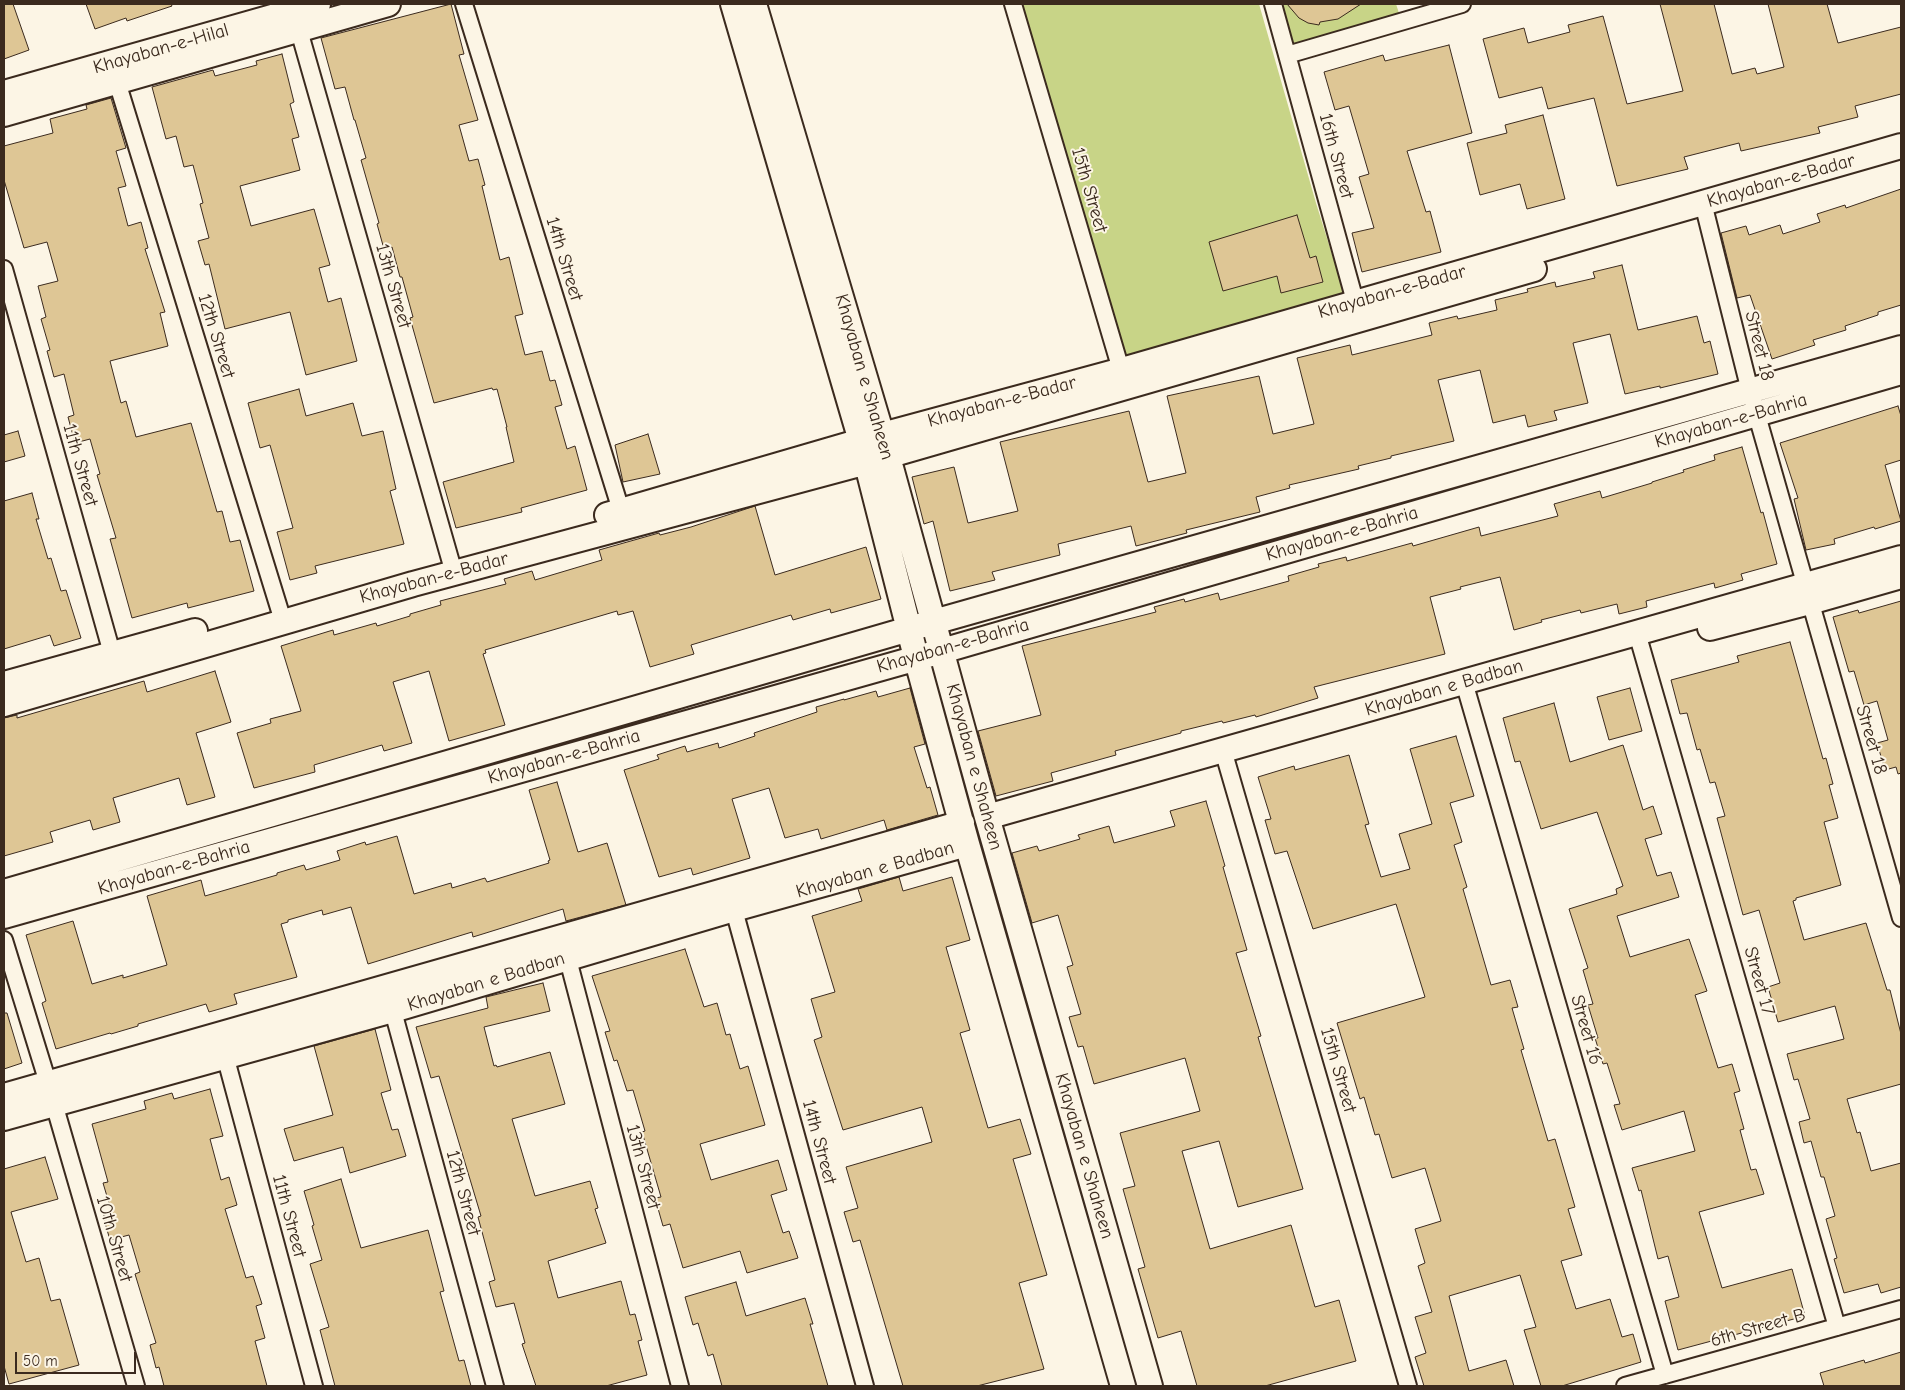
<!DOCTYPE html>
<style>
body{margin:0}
#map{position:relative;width:1905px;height:1390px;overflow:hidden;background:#fcf5e5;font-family:"Comic Neue",sans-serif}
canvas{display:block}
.frame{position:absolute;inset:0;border:5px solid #3b2a1e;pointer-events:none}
.scale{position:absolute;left:15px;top:1352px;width:121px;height:22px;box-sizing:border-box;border:2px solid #3b2a1e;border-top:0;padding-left:6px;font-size:15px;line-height:18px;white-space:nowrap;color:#3b2a1e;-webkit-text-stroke:4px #fcf5e5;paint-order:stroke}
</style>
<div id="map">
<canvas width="1905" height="1390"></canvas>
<div class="frame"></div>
<div class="scale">50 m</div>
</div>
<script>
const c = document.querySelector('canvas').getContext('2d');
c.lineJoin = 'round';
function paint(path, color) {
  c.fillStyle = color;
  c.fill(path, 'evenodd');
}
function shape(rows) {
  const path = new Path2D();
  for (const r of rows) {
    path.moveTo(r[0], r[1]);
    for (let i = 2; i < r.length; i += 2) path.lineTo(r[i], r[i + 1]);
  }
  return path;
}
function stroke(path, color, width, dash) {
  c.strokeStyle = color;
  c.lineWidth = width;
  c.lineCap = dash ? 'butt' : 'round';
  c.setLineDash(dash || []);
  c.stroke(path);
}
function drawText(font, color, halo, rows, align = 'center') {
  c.font = font + ' "Comic Neue",sans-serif';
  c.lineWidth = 4;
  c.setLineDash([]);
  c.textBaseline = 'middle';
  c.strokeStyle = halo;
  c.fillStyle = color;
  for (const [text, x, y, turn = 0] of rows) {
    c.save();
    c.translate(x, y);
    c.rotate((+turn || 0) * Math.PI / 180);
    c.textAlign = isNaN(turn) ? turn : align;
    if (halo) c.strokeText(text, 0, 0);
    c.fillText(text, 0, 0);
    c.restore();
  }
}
paint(shape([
 [1019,4,1259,4,1316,203,1345,296,1125,362],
 [1278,4,1396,4,1399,13,1291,48]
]), '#c8d487');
const building = shape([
 [4,4,13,4,29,50,4,59,4,4],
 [86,4,171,4,172,6,127,21,126,18,95,29,86,4],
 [451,4,464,54,459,55,478,120,459,125,469,161,478,159,485,185,482,186,500,260,509,257,523,314,515,316,525,355,542,351,550,381,555,380,562,405,555,407,567,449,575,446,587,490,521,508,522,512,456,528,443,482,514,462,506,427,507,427,497,389,493,390,492,388,434,403,410,318,413,317,402,277,400,277,392,247,384,249,377,224,379,223,361,160,366,158,355,120,354,120,345,87,335,89,321,38,451,4],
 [1287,4,1361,4,1338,19,1320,22,1319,25,1308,23,1299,18,1287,4],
 [1660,4,1714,4,1732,74,1755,68,1757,74,1784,67,1768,4,1827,4,1838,43,1901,27,1901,94,1855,106,1858,117,1818,127,1820,133,1741,151,1739,143,1684,157,1688,169,1617,186,1594,98,1548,109,1542,87,1499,98,1483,39,1524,28,1528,43,1570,32,1568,25,1603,16,1627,104,1683,91,1660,4],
 [1449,45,1472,133,1407,151,1426,212,1430,211,1441,252,1362,272,1352,233,1374,228,1359,177,1369,174,1349,106,1335,110,1324,72,1383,55,1385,61,1449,45],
 [282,54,294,102,290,104,299,137,292,139,300,170,240,186,251,226,314,209,330,265,319,268,328,302,341,298,357,361,306,375,290,312,225,329,209,264,205,265,198,241,209,238,200,204,203,203,193,165,184,167,176,136,166,139,152,87,213,70,215,76,257,65,256,61,282,54],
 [111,98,126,148,116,151,126,186,118,188,128,226,141,222,148,248,145,249,165,312,160,313,168,346,110,361,121,403,126,401,136,437,191,423,217,512,222,511,230,542,240,540,254,591,188,608,187,603,132,618,110,539,116,538,97,475,100,474,90,439,75,443,68,417,74,415,64,374,54,377,47,351,50,350,41,319,46,317,38,286,58,281,47,242,24,248,4,180,4,146,53,133,50,119,87,109,86,105,111,98],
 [1543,115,1565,199,1527,209,1520,184,1480,195,1467,143,1507,133,1505,125,1543,115],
 [1901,189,1901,305,1878,312,1878,315,1845,326,1846,330,1813,340,1815,345,1772,359,1750,295,1737,298,1721,233,1746,226,1749,235,1780,225,1783,234,1820,222,1817,214,1845,205,1846,208,1901,189],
 [1297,215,1310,258,1316,256,1323,282,1281,293,1277,276,1223,291,1209,242,1297,215],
 [1622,265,1638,330,1697,316,1704,343,1710,341,1718,374,1660,388,1660,386,1625,394,1610,334,1573,343,1588,403,1554,411,1557,420,1528,427,1525,415,1493,423,1480,370,1438,380,1454,441,1391,456,1391,458,1358,466,1359,469,1289,485,1290,488,1256,497,1260,512,1186,530,1187,533,1136,546,1131,526,1058,544,1060,555,992,572,995,580,950,591,933,521,924,524,912,477,954,467,968,523,1018,511,1000,442,1129,411,1148,482,1186,473,1167,396,1259,376,1273,434,1314,424,1297,358,1350,345,1352,355,1432,335,1429,323,1457,316,1458,319,1497,310,1495,300,1528,292,1527,289,1555,282,1556,287,1595,278,1593,272,1622,265],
 [299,389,306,416,353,403,362,436,383,431,396,489,390,491,404,544,315,566,317,573,290,580,277,532,293,528,270,445,260,448,248,403,299,389],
 [1898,406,1901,416,1901,460,1885,465,1901,521,1875,529,1874,527,1834,539,1835,544,1806,550,1794,499,1798,498,1780,443,1898,406],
 [18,431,25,456,4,462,4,435,18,431],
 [648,434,660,474,623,482,615,445,648,434],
 [1742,447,1761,513,1763,512,1777,564,1741,574,1743,580,1715,588,1714,583,1646,601,1647,607,1619,614,1617,604,1581,613,1580,610,1541,620,1542,622,1514,630,1500,577,1460,587,1461,589,1430,597,1445,654,1314,687,1318,698,1256,717,1255,715,1223,723,1222,721,1181,731,1181,733,1115,751,1116,755,1051,773,1053,781,996,796,978,731,1041,715,1022,646,1156,612,1154,607,1184,599,1185,602,1218,593,1220,600,1289,581,1288,576,1319,567,1318,564,1346,557,1347,561,1412,543,1413,546,1479,527,1481,536,1558,516,1554,504,1600,491,1602,498,1652,483,1652,482,1684,472,1683,470,1715,460,1714,455,1742,447],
 [32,493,39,519,36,519,48,559,51,558,61,591,66,590,81,638,54,646,50,635,4,649,4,501,32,493],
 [755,506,775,575,866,547,881,599,831,613,830,609,793,620,791,615,691,645,694,654,650,667,633,611,618,615,617,611,485,650,486,653,483,654,505,725,449,741,429,671,393,682,412,743,384,751,382,745,314,765,315,772,254,788,237,733,271,723,270,719,301,711,281,646,333,630,334,635,376,623,377,626,410,616,410,614,441,605,440,601,506,584,504,579,532,571,535,580,602,560,599,550,659,533,660,535,691,527,755,506],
 [1901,601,1901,773,1898,774,1896,767,1885,770,1877,743,1888,740,1877,701,1864,705,1854,671,1849,672,1833,617,1858,610,1859,613,1901,601],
 [1790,642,1823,759,1826,758,1833,784,1829,785,1838,818,1824,822,1841,885,1796,898,1796,900,1793,901,1804,940,1866,923,1887,990,1890,990,1901,1034,1901,1084,1847,1099,1857,1133,1860,1132,1871,1171,1901,1163,1901,1287,1881,1293,1878,1284,1844,1293,1834,1259,1837,1258,1826,1219,1835,1216,1824,1177,1821,1177,1811,1141,1804,1143,1799,1122,1810,1119,1798,1079,1794,1080,1787,1054,1844,1039,1835,1006,1778,1022,1768,987,1780,983,1759,910,1743,915,1717,818,1725,816,1715,782,1710,783,1700,749,1697,750,1687,713,1680,714,1671,680,1739,662,1737,656,1790,642],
 [215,671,231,722,196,733,215,797,187,805,179,778,113,798,120,822,93,830,90,820,50,832,53,842,4,856,4,718,17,715,17,718,144,681,147,692,215,671],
 [910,688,925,744,914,747,927,788,930,787,938,815,887,830,884,820,821,839,818,829,785,838,769,788,732,799,750,858,693,875,691,868,659,877,624,770,659,759,657,755,685,746,687,752,718,743,719,748,755,736,754,733,817,712,816,707,844,699,844,700,876,691,878,697,910,688],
 [1630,688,1642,731,1609,740,1597,697,1630,688],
 [1554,703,1570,762,1623,745,1643,810,1653,806,1662,834,1645,839,1657,876,1671,872,1679,897,1617,916,1630,957,1689,939,1707,991,1695,995,1718,1068,1732,1064,1740,1091,1734,1093,1744,1129,1740,1130,1751,1170,1756,1169,1764,1194,1699,1212,1722,1288,1792,1269,1805,1316,1678,1350,1665,1301,1679,1297,1668,1256,1658,1259,1641,1190,1639,1191,1632,1168,1695,1151,1684,1111,1622,1130,1614,1105,1620,1104,1607,1063,1603,1064,1595,1038,1598,1038,1588,1005,1593,1004,1583,970,1588,968,1569,909,1617,894,1616,889,1623,886,1597,812,1541,829,1520,761,1515,762,1503,718,1554,703],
 [1456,736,1474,796,1450,803,1462,842,1454,845,1467,887,1463,889,1491,985,1510,980,1518,1007,1512,1008,1524,1049,1521,1050,1548,1141,1555,1139,1575,1207,1568,1209,1582,1255,1561,1261,1576,1309,1610,1299,1622,1337,1633,1334,1641,1362,1562,1386,1541,1386,1524,1330,1536,1327,1520,1275,1449,1296,1469,1371,1506,1360,1514,1386,1424,1386,1415,1357,1426,1353,1415,1317,1432,1312,1418,1266,1425,1263,1415,1229,1441,1221,1425,1168,1392,1178,1379,1134,1375,1135,1364,1097,1360,1099,1337,1023,1425,997,1396,904,1313,929,1287,851,1275,854,1265,820,1271,819,1258,777,1294,766,1295,770,1349,755,1369,824,1365,825,1381,877,1410,869,1399,834,1432,824,1410,749,1456,736],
 [557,782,578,852,607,843,626,905,566,921,563,909,473,937,472,932,368,964,351,907,323,915,322,910,288,920,288,922,281,924,297,977,234,994,237,1004,209,1012,206,1004,138,1024,138,1026,111,1034,110,1033,56,1049,42,1003,46,1001,26,935,73,921,92,984,123,975,123,978,167,965,147,896,201,880,205,896,277,875,277,873,304,865,306,870,340,860,337,851,365,842,366,845,397,836,414,894,451,883,452,888,485,878,487,882,549,863,548,861,550,860,529,790,557,782],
 [1206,801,1225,866,1223,867,1247,950,1236,953,1261,1036,1258,1037,1303,1189,1238,1207,1219,1141,1182,1151,1210,1249,1291,1225,1315,1307,1339,1300,1356,1361,1265,1386,1197,1386,1181,1331,1158,1338,1138,1269,1145,1267,1123,1189,1135,1186,1120,1133,1200,1111,1185,1058,1094,1084,1083,1046,1078,1047,1069,1017,1081,1014,1067,967,1073,965,1058,915,1032,923,1012,853,1037,846,1039,851,1080,839,1078,835,1109,826,1114,843,1175,826,1170,811,1206,801],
 [899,877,903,891,952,877,970,940,946,947,970,1030,960,1033,988,1128,1020,1119,1031,1154,1013,1159,1047,1275,1019,1283,1044,1369,977,1386,903,1386,860,1240,853,1242,844,1212,858,1208,846,1167,932,1142,922,1107,843,1130,814,1040,822,1037,811,999,835,992,812,916,862,901,858,889,899,877],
 [685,949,704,1007,717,1003,726,1035,730,1034,740,1069,748,1066,765,1125,700,1144,711,1180,778,1160,787,1190,771,1195,783,1233,789,1231,798,1258,747,1273,740,1251,683,1268,670,1224,663,1226,655,1198,661,1197,642,1132,645,1131,633,1090,627,1091,617,1060,614,1061,605,1032,610,1031,592,976,685,949],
 [543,983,550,1011,484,1027,494,1066,496,1065,497,1067,550,1052,565,1104,512,1119,535,1196,590,1181,598,1208,595,1209,606,1243,548,1261,558,1298,621,1281,630,1315,635,1314,642,1340,638,1341,647,1375,606,1386,536,1386,522,1344,525,1343,514,1303,496,1307,489,1282,495,1280,478,1217,481,1216,439,1076,431,1078,416,1027,488,1008,486,997,543,983],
 [4,1013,7,1013,22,1063,4,1069,4,1013],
 [375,1029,391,1090,381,1093,392,1130,398,1129,406,1156,350,1173,343,1147,294,1161,284,1129,333,1115,314,1046,375,1029],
 [210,1089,223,1136,210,1139,221,1180,229,1177,237,1205,225,1209,246,1278,253,1276,262,1304,256,1306,265,1338,255,1341,267,1386,164,1386,159,1367,156,1368,150,1345,156,1343,135,1274,140,1272,129,1235,110,1240,103,1216,112,1213,103,1183,108,1182,92,1124,146,1109,144,1101,172,1093,174,1099,210,1089],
 [45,1157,58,1199,11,1212,26,1262,39,1258,51,1301,60,1299,79,1365,9,1384,4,1366,4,1169,45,1157],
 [341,1179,361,1248,428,1230,444,1291,440,1292,459,1361,464,1360,471,1386,335,1386,320,1330,329,1327,310,1264,322,1260,312,1226,314,1225,304,1191,341,1179],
 [736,1282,746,1316,805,1298,813,1324,810,1324,828,1386,722,1386,713,1354,708,1356,698,1323,693,1325,685,1297,736,1282],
 [1901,1352,1901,1386,1824,1386,1820,1373,1864,1360,1865,1363,1901,1352]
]);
paint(building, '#dec695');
stroke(building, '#3b2a1e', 1);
const street = shape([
 [464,4,624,520],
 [1013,4,1124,380],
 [1273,4,1358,312],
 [296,20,454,573],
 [1287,55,1462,4],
 [114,72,283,621],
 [1703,203,1750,391,1901,918],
 [4,269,115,664],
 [1637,633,1837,1327],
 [1464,682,1665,1375],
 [1223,750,1408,1386],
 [731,899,865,1386],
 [4,940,48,1083,136,1386],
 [565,948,680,1386],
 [390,1000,495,1386],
 [223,1048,314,1386],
 [1625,1386,1901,1309]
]);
const secondary = shape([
 [733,4,861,441,916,657,967,844,1123,1386],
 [754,4,882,435,987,817,1150,1386],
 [4,93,318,4],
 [4,114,388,4],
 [882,435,1122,370,1901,146],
 [887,456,1534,269],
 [607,515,861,441],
 [1710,628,1810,602,1901,576],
 [4,684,195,631],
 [4,704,413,584,867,462],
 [987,817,1901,558],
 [4,892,909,629,1901,348],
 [4,916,942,651,1901,372],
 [4,1096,962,823],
 [4,1118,393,1010,734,909,967,844]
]);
stroke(street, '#3b2a1e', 20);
stroke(secondary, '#3b2a1e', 28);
stroke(street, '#fcf5e5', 16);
stroke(secondary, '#fcf5e5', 24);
drawText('19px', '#3b2a1e', '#fcf5e5', [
 ["Khayaban-e-Hilal",161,49,-16],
 ["16th Street",1336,156,75],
 ["Khayaban-e-Badar",1781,181,-16],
 ["15th Street",1089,190,74],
 ["14th Street",564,259,73],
 ["13th Street",393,286,74],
 ["Khayaban-e-Badar",1392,292,-16],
 ["12th Street",216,336,73],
 ["Street 18",1759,346,76],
 ["Khayaban e Shaheen",864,377,74],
 ["Khayaban-e-Badar",1002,402,-15],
 ["Khayaban-e-Bahria",1731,421,-16],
 ["11th Street",80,465,74],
 ["Khayaban-e-Bahria",1342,534,-16],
 ["Khayaban-e-Badar",434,578,-15],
 ["Khayaban-e-Bahria",953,646,-16],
 ["Khayaban e Badban",1444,688,-16],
 ["Street 18",1871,740,74],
 ["Khayaban-e-Bahria",564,757,-16],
 ["Khayaban e Shaheen",974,767,75],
 ["Khayaban-e-Bahria",174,868,-16],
 ["Khayaban e Badban",875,870,-16],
 ["Street 17",1759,981,74],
 ["Khayaban e Badban",486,982,-17],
 ["Street 16",1586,1030,74],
 ["15th Street",1338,1070,74],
 ["14th Street",819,1142,75],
 ["Khayaban e Shaheen",1084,1156,74],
 ["13th Street",643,1167,75],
 ["12th Street",463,1193,75],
 ["11th Street",289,1216,75],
 ["10th Street",114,1239,74],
 ["6th Street B",1758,1328,-16]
]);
</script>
